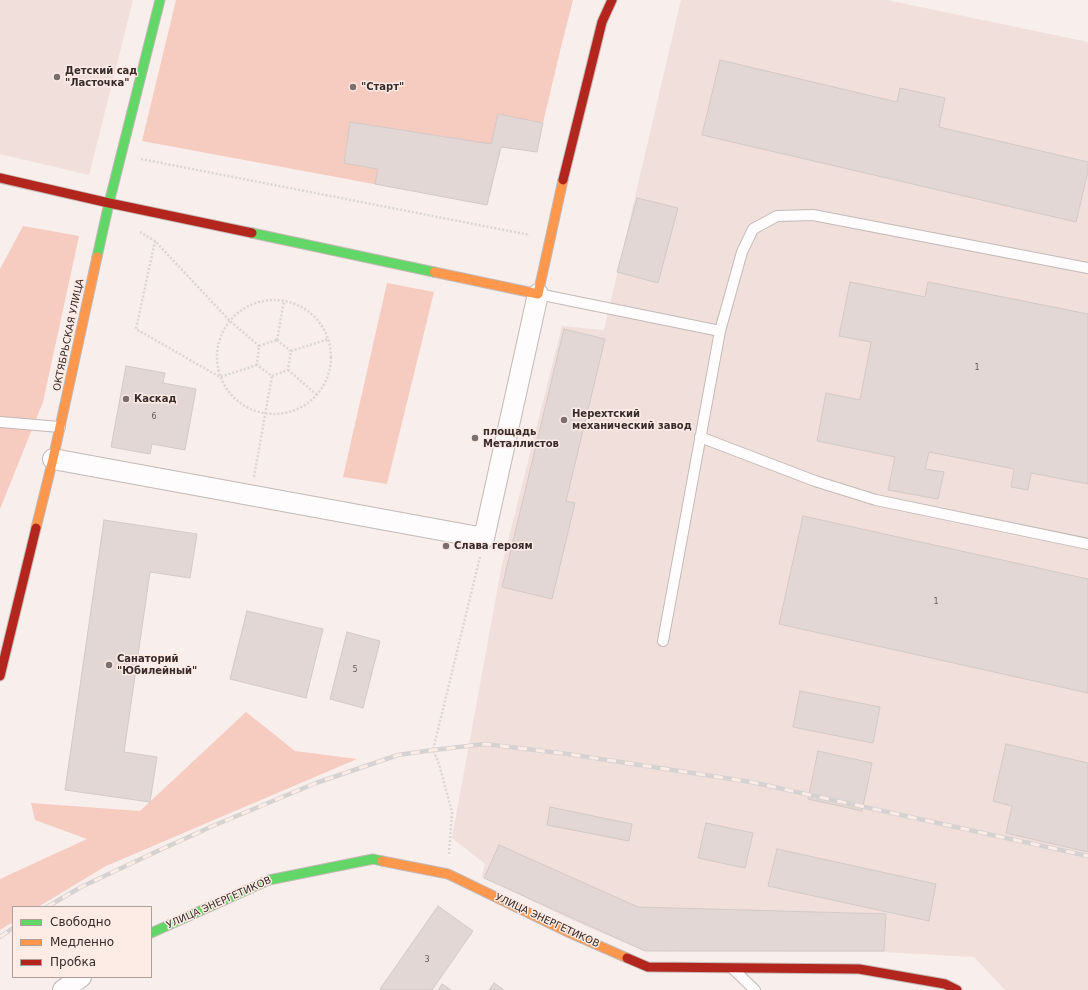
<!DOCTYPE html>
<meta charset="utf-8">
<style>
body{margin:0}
#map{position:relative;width:1088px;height:990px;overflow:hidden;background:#f8eeeb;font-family:"DejaVu Sans",sans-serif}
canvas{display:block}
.legend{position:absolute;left:12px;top:906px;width:140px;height:72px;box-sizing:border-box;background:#fdebe6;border:1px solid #ad9e9a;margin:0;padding:5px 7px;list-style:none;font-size:12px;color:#362b28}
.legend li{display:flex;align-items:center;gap:8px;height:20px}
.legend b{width:20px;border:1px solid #ad9e9a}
</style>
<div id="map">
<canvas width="1088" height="990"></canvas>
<ul class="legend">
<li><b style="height:5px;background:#63d668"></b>Свободно</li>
<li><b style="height:5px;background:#ff974d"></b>Медленно</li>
<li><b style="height:5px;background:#b3261e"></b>Пробка</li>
</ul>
</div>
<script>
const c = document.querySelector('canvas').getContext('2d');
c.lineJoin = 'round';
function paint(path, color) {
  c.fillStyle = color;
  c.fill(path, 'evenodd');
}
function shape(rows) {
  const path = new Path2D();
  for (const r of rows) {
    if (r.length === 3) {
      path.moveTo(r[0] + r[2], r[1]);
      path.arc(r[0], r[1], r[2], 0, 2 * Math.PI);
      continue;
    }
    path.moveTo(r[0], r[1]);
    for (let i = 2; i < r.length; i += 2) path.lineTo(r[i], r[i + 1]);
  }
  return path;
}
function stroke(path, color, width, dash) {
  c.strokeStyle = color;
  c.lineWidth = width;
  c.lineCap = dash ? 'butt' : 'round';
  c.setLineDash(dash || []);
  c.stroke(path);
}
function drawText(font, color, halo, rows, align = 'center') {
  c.font = font + ' "DejaVu Sans",sans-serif';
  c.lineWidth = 3;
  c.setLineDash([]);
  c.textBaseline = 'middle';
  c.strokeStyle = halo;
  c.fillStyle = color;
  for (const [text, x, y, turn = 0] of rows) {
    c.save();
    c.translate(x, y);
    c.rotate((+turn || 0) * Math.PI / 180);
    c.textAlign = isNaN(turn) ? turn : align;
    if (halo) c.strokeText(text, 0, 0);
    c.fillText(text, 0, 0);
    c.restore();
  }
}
paint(shape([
 [0,0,133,0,89,175,0,154],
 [681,0,887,0,1088,42,1088,990,1005,990,974,957,883,952,645,951,576,922,482,877,485,864,452,838,501,569,562,326,604,330]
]), '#f1dfdc');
paint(shape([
 [176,0,573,0,560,51,543,123,537,152,501,147,487,205,142,141],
 [23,226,79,236,43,402,0,509,0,269],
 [387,283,434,292,387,484,343,477],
 [246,712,295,751,357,759,106,866,38,907,13,907,13,922,0,930,0,879,87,839,35,820,31,803,140,811]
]), '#f6cbc0');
const building = shape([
 [720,60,897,102,900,88,945,98,939,127,1088,162,1088,171,1076,222,702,135,720,60],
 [498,114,543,123,537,152,501,147,487,205,375,184,378,169,344,163,350,122,491,144,498,114],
 [637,198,678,208,658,283,617,272,637,198],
 [850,282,925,297,928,282,1088,314,1088,484,1031,473,1028,490,1011,487,1014,469,929,452,925,469,944,472,938,499,888,490,895,457,817,441,826,393,860,400,871,342,839,336,850,282],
 [564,329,605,339,566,501,575,503,552,599,502,587,564,329],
 [126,366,165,373,163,383,196,389,185,450,152,444,150,454,111,447,126,366],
 [803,516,1088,579,1088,693,779,624,803,516],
 [104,520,197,534,190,578,150,572,124,752,157,757,150,802,65,790,104,520],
 [247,611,323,629,306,698,230,679,247,611],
 [347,632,380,641,363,708,330,699,347,632],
 [800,691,880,707,873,743,793,727,800,691],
 [1006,744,1088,763,1088,852,1006,833,1012,806,993,801,1006,744],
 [818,751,872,763,862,811,808,799,818,751],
 [550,807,632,824,629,841,547,825,550,807],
 [706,823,753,833,745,868,698,858,706,823],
 [499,845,638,907,886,914,884,951,645,951,484,878,499,845],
 [777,849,936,884,929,921,768,886,777,849],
 [438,906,473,931,432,990,382,990,380,989,438,906],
 [494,983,504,990,489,990,494,983],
 [442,984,451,990,438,990,442,984]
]);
paint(building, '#e2d7d4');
stroke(building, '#d3c9c6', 1);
const lane = shape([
 [538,294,720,331],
 [0,422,60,427],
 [700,437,815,481,876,500,1088,544],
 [663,641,720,331,742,252,753,229,777,216,813,215,1088,268],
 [734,970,755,990]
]);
const street = shape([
 [53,459,484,538,538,294],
 [63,990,81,977]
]);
const fast = shape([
 [252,233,434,272],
 [97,257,109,203,160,0],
 [151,933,269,880,373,859,382,861]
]);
const slow = shape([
 [434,272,538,294,563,180],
 [36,528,53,459,97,257],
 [382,861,448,874,570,933,627,958]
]);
const jam = shape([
 [0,178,109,203,252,233],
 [563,180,602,22,612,0],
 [0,676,36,528],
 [627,958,648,967,859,969,945,984,957,990]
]);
stroke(lane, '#c3b9b6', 12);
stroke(street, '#c3b9b6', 22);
stroke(fast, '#c3b9b6', 11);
stroke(slow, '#c3b9b6', 11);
stroke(jam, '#c3b9b6', 11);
stroke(shape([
 [141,159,530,235],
 [140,232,155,241],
 [274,357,57],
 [277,340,291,351,288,370,272,376,257,365,259,346,277,340],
 [277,340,284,301],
 [291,351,329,339],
 [257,365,220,377,136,329,155,241,230,321,259,346],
 [288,370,317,395],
 [254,477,272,376],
 [449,854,452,812,439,764,433,750,480,557]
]), '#d9d6d5', 2.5, [2, 2]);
stroke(lane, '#fefcfc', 10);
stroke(street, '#fefcfc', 20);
stroke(fast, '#63d668', 9);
stroke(slow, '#ff974d', 9);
stroke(jam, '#b3261e', 9);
const rail = shape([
 [47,907,81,887,162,849,215,825,316,783,398,755,433,750,485,744,568,754,751,782,1088,856],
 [0,937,13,928]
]);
stroke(rail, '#d5d2d1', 4.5);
stroke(rail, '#fdebe6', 3, [9]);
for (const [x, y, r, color] of [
 [57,77,4,"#7a6f6c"],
 [353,87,4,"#7a6f6c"],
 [126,399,4,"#7a6f6c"],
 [564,420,4,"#7a6f6c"],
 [475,438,4,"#7a6f6c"],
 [446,546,4,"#7a6f6c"],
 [109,665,4,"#7a6f6c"]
]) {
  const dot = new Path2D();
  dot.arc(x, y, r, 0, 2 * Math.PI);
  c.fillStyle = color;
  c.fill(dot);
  stroke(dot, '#fdebe6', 1.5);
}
drawText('8px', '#645956', null, [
 ["1",977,368],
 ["6",154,417],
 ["1",936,602],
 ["5",355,670],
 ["3",427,960]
]);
drawText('bold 10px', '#362b28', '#fdebe6', [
 ["Детский сад",65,71],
 ["\"Ласточка\"",65,83],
 ["\"Старт\"",361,87],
 ["Каскад",134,399],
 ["Нерехтский",572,414],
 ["механический завод",572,426],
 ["площадь",483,432],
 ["Металлистов",483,444],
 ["Слава героям",454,546],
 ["Санаторий",117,659],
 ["\"Юбилейный\"",117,671]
], 'left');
drawText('10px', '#362b28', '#fdebe6', [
 ["ОКТЯБРЬСКАЯ УЛИЦА",69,335,-78],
 ["УЛИЦА ЭНЕРГЕТИКОВ",219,903,-24],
 ["УЛИЦА ЭНЕРГЕТИКОВ",547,921,25]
]);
</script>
